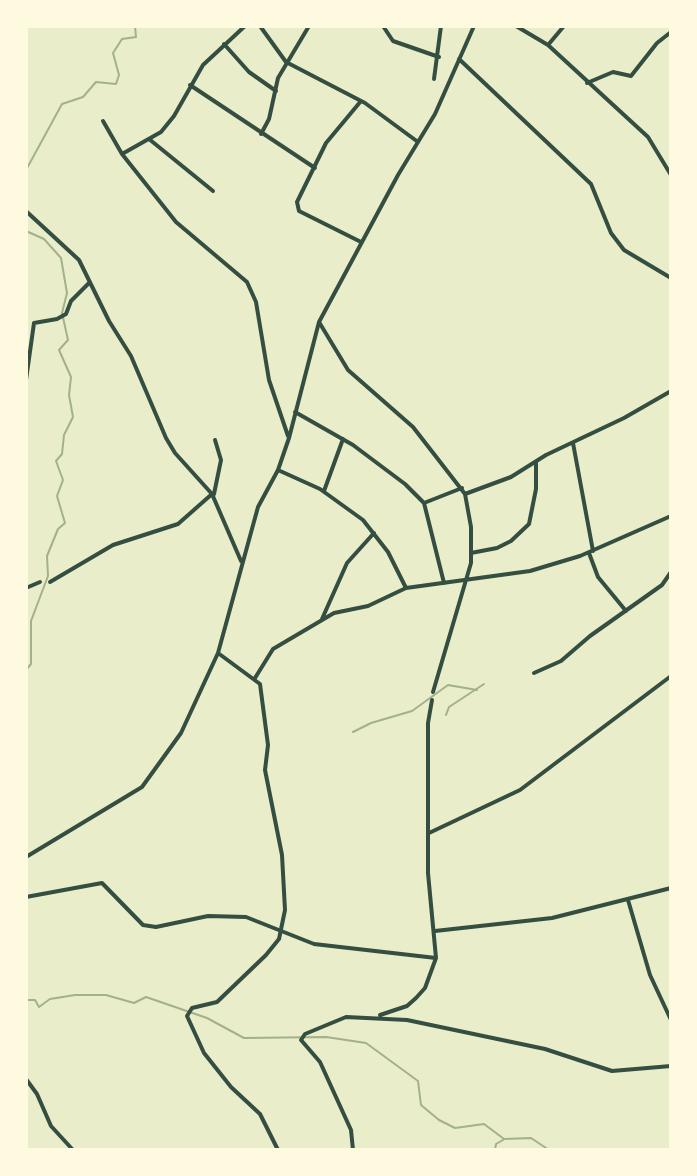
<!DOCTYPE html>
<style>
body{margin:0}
#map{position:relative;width:697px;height:1176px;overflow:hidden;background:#e9edc9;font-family:"Noto Sans",sans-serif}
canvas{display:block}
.frame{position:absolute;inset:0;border:28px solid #fefae0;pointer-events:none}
</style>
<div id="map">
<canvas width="697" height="1176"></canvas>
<div class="frame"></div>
</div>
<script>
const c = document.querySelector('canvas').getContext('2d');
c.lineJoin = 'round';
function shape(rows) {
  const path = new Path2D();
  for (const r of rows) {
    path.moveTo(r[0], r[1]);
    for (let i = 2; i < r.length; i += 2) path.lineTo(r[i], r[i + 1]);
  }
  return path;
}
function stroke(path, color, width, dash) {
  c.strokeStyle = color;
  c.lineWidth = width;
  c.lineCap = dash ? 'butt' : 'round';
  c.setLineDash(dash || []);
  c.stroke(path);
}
stroke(shape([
 [26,170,62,104,83,97,96,82,116,84,119,75,113,53,122,39,136,37,135,26],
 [26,231,44,239,61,258,67,293,62,313,68,340,59,350,71,377,69,395,73,417,64,435,62,454,56,461,63,480,57,496,65,523,58,529,47,556,48,576,31,621,31,664,26,670],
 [26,687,26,703],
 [446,715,449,707,484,684],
 [353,732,371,723,412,711,448,685,477,690],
 [26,1000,35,1000,39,1007,50,999,75,995,106,995,134,1003,146,997,207,1018,244,1038,326,1037,366,1043,418,1081,421,1105,439,1120,455,1128,484,1124,504,1139,531,1138,549,1150],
 [495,1150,496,1144,503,1140]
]), '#a3b18a', 2);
stroke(shape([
 [260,26,286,62,365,103,418,142],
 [383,26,393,41,439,57],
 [516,26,548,45,648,137,671,175],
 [224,44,249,72,276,91],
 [548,45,564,26],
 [459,59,591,184,611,233,624,250,671,278],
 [434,79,441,26],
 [587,83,613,72,631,76,657,43,671,32],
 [190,85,315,168],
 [361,101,326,143,297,202,299,211,361,242],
 [103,121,122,154,176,222,247,282,256,302,269,380,288,436],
 [261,134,269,119,278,78,309,26],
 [149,139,213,191],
 [122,154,161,132,174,116,203,65,245,26],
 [27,212,79,260,109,321,131,356,166,438,175,453,212,494,241,561],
 [319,322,348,370,413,427,465,494,471,527,471,563,433,692],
 [26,380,34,323,57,319,66,314,71,301,90,282],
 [295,412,353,445,405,484,424,503,444,583],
 [573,443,593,551],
 [278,470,320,489,363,520,388,552,406,588],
 [324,491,343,439],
 [214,494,221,460,215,440],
 [465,494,511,477,546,455,624,418,671,391],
 [424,503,462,488],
 [471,553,497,548,511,541,529,524,536,489,536,462],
 [589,553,598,577,626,611],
 [50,582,113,545,178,524,212,494],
 [26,588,40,582],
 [322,619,347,563,374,533],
 [218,653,260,684,268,745,265,770,282,855,285,910,279,939,266,955,217,1002,192,1008,187,1016,204,1053,231,1087,260,1114,278,1150],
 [534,673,561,661,590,636,662,585,671,572],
 [255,678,273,649,334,613,368,606,406,588,530,571,580,556,671,516],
 [429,833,520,790,671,676],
 [26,857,142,787,181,733,218,653,258,507,278,470,289,438,319,322,398,175,435,114,474,26],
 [26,897,102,883,143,925,156,927,208,916,246,917,314,944,436,958],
 [628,900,650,975,671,1020],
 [435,931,552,918,671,888],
 [380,1015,407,1006,416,998,425,988,436,958,428,873,428,723,432,700],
 [26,1079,37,1094,51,1126,73,1150],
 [353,1150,351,1130,320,1062,301,1040,305,1034,346,1017,407,1020,545,1049,612,1071,671,1066]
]), '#344e41', 4);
</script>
